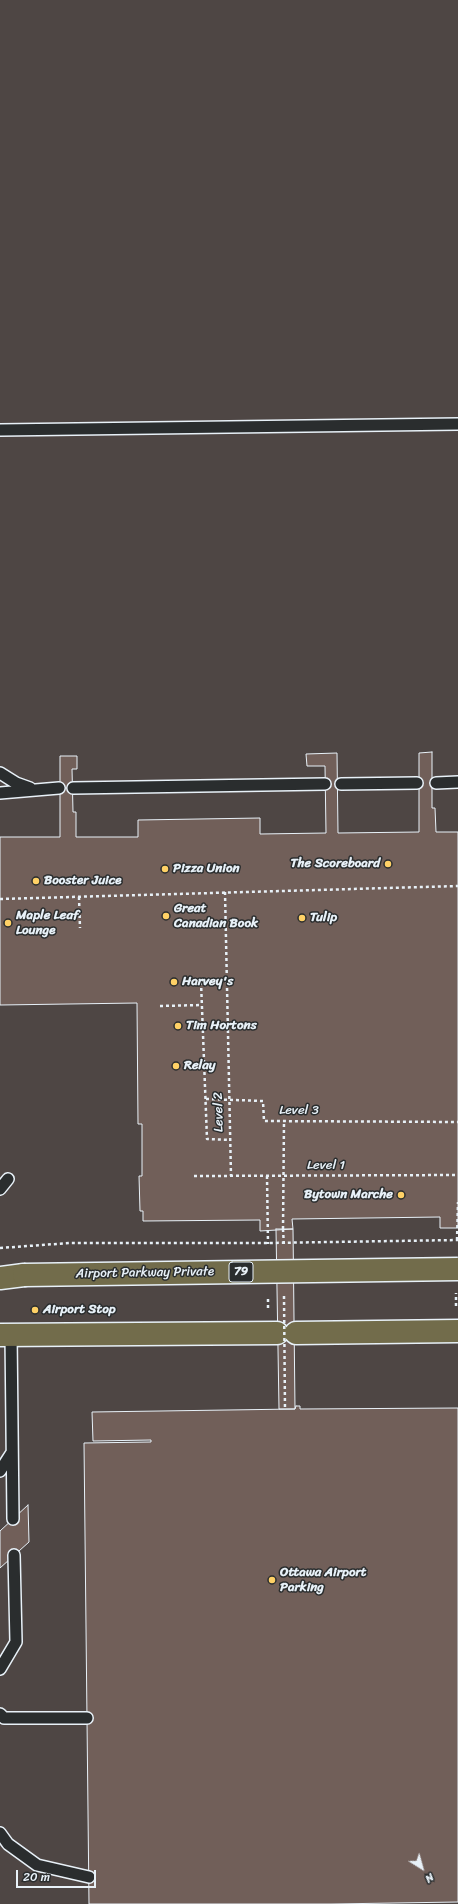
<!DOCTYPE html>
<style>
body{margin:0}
#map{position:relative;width:458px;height:1904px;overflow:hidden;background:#3f3c3b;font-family:Sriracha,sans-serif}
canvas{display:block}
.north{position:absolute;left:402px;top:1848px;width:40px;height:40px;-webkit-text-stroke:3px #2a2d2e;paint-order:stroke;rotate:143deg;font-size:11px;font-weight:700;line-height:16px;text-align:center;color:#e8f1f8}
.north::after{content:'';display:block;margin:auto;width:14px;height:18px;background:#e8f1f8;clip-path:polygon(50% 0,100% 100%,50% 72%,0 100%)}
.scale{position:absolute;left:16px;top:1870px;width:80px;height:18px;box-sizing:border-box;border:2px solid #e8f1f8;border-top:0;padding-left:5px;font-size:12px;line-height:14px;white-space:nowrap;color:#e8f1f8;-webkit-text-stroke:3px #2a2d2e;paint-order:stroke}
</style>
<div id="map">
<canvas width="458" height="1904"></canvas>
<div class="north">N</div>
<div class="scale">20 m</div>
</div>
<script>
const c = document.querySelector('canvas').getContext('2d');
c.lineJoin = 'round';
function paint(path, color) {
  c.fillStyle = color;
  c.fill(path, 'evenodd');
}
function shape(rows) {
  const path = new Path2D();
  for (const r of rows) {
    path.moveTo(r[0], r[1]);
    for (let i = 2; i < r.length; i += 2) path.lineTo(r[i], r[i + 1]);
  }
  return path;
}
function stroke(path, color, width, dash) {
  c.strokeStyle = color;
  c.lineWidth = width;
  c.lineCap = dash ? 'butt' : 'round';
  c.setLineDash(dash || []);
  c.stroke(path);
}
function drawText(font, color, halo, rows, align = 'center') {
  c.font = font + ' Sriracha,sans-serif';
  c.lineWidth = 3;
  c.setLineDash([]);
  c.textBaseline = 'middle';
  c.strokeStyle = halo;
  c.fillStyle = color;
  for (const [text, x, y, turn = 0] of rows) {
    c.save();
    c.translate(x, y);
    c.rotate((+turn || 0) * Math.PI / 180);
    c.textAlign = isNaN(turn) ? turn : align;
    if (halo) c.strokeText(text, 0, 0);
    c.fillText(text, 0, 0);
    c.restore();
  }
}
paint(shape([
 [0,0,458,0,458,1904,0,1904]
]), '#4e4644');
const building = shape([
 [432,752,432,808,435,808,436,832,458,832,458,1228,440,1228,440,1217,292,1219,293,1229,260,1231,260,1220,143,1221,143,1211,140,1211,139,1176,142,1176,142,1124,138,1124,137,1003,0,1005,0,837,60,837,60,756,77,756,77,769,72,769,73,812,76,812,76,837,138,837,138,820,260,818,260,834,326,833,325,766,307,766,306,754,337,753,338,833,419,832,419,753,432,752],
 [276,1229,293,1229,295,1409,279,1409,276,1229],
 [296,1406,300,1406,300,1409,458,1408,458,1902,331,1904,89,1904,84,1443,151,1442,151,1440,93,1441,92,1412,295,1409,296,1406],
 [28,1505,29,1542,0,1568,0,1531,28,1505]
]);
paint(building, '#715f59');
stroke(building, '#e8f1f8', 1);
const service = shape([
 [0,430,458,424],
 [0,773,16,783,30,788],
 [436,783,458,782],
 [341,784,417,783],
 [73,788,325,784],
 [0,793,59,788],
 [0,1189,8,1179],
 [11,1334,13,1519],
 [0,1471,11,1454],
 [0,1669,16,1642,14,1555],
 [0,1714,4,1718,87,1718],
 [0,1833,8,1844,37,1865,89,1877]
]);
const trunk = shape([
 [0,1278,24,1275],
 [296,1333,458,1331],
 [0,1335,277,1333]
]);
stroke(service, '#e8f1f8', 14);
stroke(trunk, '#e8f1f8', 25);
stroke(shape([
 [225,892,231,1176],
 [79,897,80,928],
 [0,899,458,886],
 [201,982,207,1139,230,1140],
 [160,1006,202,1005],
 [206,1099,263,1101,264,1121,458,1122],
 [194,1176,458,1175],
 [267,1176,268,1244],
 [283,1229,284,1121],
 [457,1240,458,1202],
 [0,1248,70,1243,268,1243,458,1240],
 [456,1306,456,1293],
 [268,1308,268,1297]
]), '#e8f1f8', 2.5, [3, 3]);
stroke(service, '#2a2d2e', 11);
stroke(trunk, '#726c4b', 22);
const trunkBridge = shape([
 [24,1275,458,1269]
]);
stroke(trunkBridge, '#e8f1f8', 25, []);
stroke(shape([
 [283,1229,284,1247],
 [284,1296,285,1409]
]), '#e8f1f8', 2.5, [3, 3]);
stroke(trunkBridge, '#726c4b', 22);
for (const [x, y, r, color] of [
 [388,864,4,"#ffd166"],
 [165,869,4,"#ffd166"],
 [36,881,4,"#ffd166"],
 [166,916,4,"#ffd166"],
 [302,918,4,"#ffd166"],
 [8,923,4,"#ffd166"],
 [174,982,4,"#ffd166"],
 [178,1026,4,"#ffd166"],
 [176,1066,4,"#ffd166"],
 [401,1195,4,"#ffd166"],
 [35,1310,4,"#ffd166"],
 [272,1580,4,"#ffd166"]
]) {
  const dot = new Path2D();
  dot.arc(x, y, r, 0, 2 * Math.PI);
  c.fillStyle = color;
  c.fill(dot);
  stroke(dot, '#2a2d2e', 1.5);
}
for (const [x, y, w] of [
 [241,1272,24]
]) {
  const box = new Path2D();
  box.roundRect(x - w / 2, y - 10, w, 20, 3);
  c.fillStyle = '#2a2d2e';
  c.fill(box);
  stroke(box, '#e8f1f8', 1);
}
drawText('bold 12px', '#e8f1f8', null, [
 ["79",241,1272]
]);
drawText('bold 13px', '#e8f1f8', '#2a2d2e', [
 ["The Scoreboard",380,864,"right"],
 ["Pizza Union",173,869],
 ["Booster Juice",44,881],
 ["Great",174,909],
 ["Canadian Book",174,924],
 ["Maple Leaf",16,916],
 ["Lounge",16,931],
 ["Tulip",310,918],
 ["Harvey's",182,982],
 ["Tim Hortons",186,1026],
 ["Relay",184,1066],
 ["Bytown Marche",393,1195,"right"],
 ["Airport Stop",43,1310],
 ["Ottawa Airport",280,1573],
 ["Parking",280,1588]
], 'left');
drawText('13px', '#e8f1f8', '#2a2d2e', [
 ["Level 3",299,1111],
 ["Level 2",219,1112,-91],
 ["Level 1",326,1166],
 ["Airport Parkway Private",145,1273,-1]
]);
</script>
